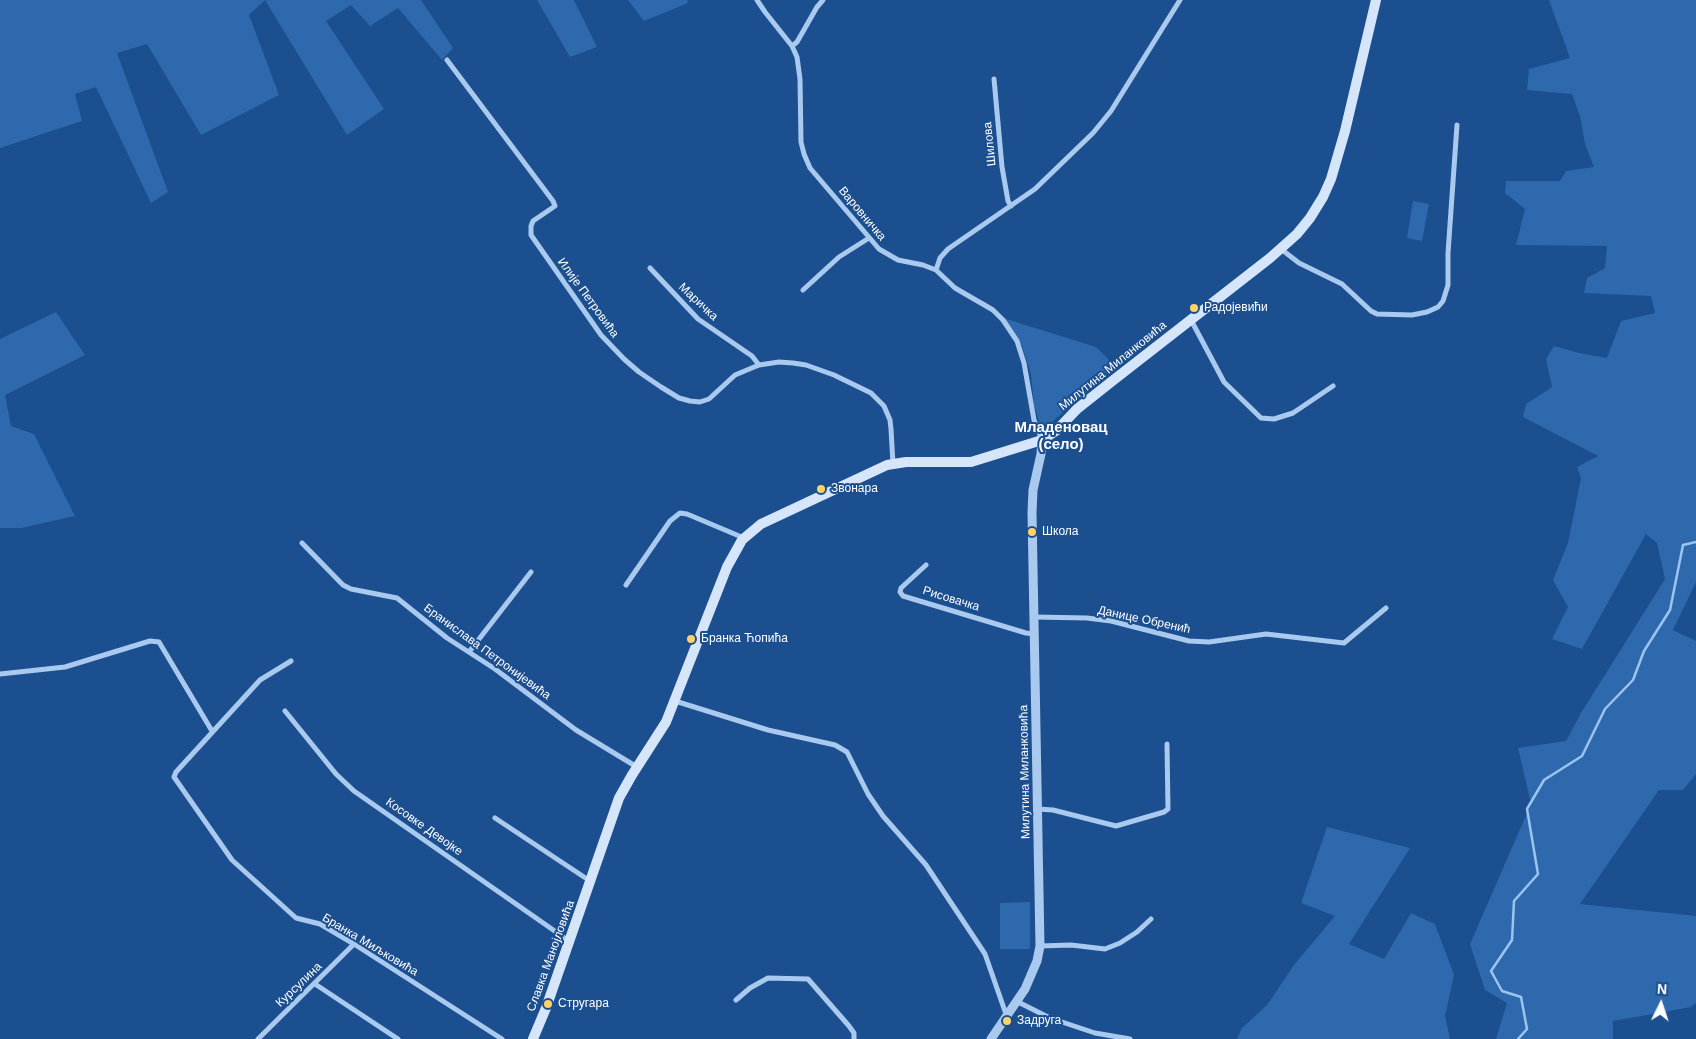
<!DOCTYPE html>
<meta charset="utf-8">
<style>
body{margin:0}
#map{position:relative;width:1696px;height:1039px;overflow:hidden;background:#1b4f8f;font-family:Helvetica,sans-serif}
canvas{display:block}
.north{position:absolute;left:1636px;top:979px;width:50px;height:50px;-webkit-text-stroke:4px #1b4f8f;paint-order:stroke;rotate:4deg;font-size:14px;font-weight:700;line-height:20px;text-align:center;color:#fff}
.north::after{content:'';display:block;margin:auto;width:18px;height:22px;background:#fff;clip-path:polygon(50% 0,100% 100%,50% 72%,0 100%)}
</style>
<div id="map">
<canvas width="1696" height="1039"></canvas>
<div class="north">N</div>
</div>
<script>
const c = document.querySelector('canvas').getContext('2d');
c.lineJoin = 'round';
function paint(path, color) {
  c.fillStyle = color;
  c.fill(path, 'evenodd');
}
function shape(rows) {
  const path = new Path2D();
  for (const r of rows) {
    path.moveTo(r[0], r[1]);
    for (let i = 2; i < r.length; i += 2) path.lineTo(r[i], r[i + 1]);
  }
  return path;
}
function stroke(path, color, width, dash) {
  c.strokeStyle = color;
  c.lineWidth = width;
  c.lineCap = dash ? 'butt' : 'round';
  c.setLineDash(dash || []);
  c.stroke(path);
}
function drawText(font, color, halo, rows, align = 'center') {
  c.font = font + ' Helvetica,sans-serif';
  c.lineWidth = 4;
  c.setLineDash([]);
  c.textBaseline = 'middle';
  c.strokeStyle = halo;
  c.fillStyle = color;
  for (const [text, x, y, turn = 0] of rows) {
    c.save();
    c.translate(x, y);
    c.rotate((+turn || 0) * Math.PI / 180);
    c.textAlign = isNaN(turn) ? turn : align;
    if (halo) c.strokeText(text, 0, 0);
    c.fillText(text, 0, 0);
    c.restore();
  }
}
paint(shape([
 [0,0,421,0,453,48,442,60,398,8,370,26,351,5,326,21,384,109,347,135,265,0,249,15,279,95,201,135,147,44,117,53,168,192,151,203,96,87,75,94,82,121,0,148],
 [537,0,574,0,597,47,570,57],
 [628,0,687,0,688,3,644,21],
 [1549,0,1696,0,1696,582,1673,630,1696,641,1696,774,1683,790,1659,790,1580,904,1696,916,1696,1003,1691,1007,1613,1021,1613,1039,1496,1039,1507,1003,1485,990,1470,944,1531,804,1518,748,1566,741,1581,713,1665,579,1657,543,1646,534,1582,649,1552,639,1568,607,1553,580,1568,543,1581,478,1577,467,1598,456,1523,417,1526,404,1552,387,1546,359,1554,346,1579,353,1607,358,1621,321,1655,313,1651,296,1584,293,1587,278,1605,268,1607,246,1516,245,1525,209,1505,193,1506,181,1560,181,1566,171,1594,167,1585,144,1580,116,1572,94,1527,90,1529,69,1570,58],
 [1413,201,1429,204,1422,241,1407,238],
 [56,312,85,355,5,395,11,426,34,434,75,516,21,528,0,528,0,339],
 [1003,318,1096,347,1115,366,1042,431,1034,405,1031,374,1022,346],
 [1327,827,1410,848,1349,944,1384,959,1411,913,1435,924,1454,975,1445,1016,1450,1039,1237,1039,1242,1028,1267,1005,1294,965,1335,916,1301,903],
 [1030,902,1030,949,1000,949,1000,903]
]), '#2e69ad');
stroke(shape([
 [1518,1039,1527,1029,1521,997,1502,991,1491,971,1512,940,1514,901,1538,874,1527,809,1544,780,1582,756,1605,709,1633,680,1644,651,1670,610,1683,545,1696,542]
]), '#9cc4f0', 2.5);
stroke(shape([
 [757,0,765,12,792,46,797,57,800,79,801,142,804,154,810,168,879,249,898,260,923,265,936,270,955,288,993,310,1003,320,1017,341,1024,363,1034,420,1042,440],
 [792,46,797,42,817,7,823,0],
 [447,60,553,201,555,206,533,221,531,226,531,235,601,335,624,359,639,372,661,387,679,398,690,401,700,402,709,399,735,375,759,365,779,362,793,363,806,365,834,375,871,393,884,406,890,420,891,429,893,464],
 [994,79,1002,167,1008,201,1011,206],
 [1281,249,1299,263,1342,284,1371,311,1377,314,1412,315,1427,312,1438,307,1443,301,1448,285,1448,253,1457,125],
 [650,268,698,319,752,356,759,365],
 [936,270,940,258,948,249,1035,189,1093,133,1111,111,1180,0],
 [803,290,839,257,869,238],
 [1191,320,1224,382,1261,418,1274,419,1293,413,1333,386],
 [302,543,343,585,351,589,397,598,447,638,495,669,576,730,637,767],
 [926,565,901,588,900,592,903,596,1026,633,1035,634],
 [626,585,670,521,680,513,687,514,744,538],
 [1034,617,1087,618,1111,621,1189,641,1209,642,1266,634,1344,643,1386,608],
 [469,652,531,572],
 [291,661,260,680,176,772,174,777,232,860,296,918,320,924,354,944,502,1039],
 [0,674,65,667,150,641,159,642,212,731],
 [675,701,768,730,835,745,847,752,868,794,883,816,926,865,985,954,1007,1017],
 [285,711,336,774,354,791,569,941],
 [1038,809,1053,810,1116,826,1164,812,1168,809,1167,744],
 [495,818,590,881],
 [1040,946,1071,945,1105,949,1120,943,1137,932,1151,919],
 [315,984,398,1039],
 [736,1000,750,988,768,978,808,979,849,1026,854,1033,854,1039],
 [1018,1002,1050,1018,1095,1033,1130,1039],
 [258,1039,354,944]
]), '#a9c9ee', 5);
stroke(shape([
 [991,1039,1025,989,1037,961,1040,946,1032,513,1033,490,1041,454,1042,440]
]), '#a9c9ee', 9);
stroke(shape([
 [533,1039,546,1008,619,798,632,775,666,722,727,567,742,540,761,524,887,465,906,462,971,462,1042,440,1057,430,1077,409,1111,382,1270,258,1297,234,1310,218,1323,197,1331,179,1345,131,1376,0]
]), '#d6e6fa', 10);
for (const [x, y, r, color] of [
 [1194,308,5,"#ffd166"],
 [821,489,5,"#ffd166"],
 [1032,532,5,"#ffd166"],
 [691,639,5,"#ffd166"],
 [548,1004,5,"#ffd166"],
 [1007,1021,5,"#ffd166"]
]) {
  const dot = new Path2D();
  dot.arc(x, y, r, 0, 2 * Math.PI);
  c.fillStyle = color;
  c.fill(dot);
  stroke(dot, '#1b4f8f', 2);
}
drawText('12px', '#fff', '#1b4f8f', [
 ["Шилова",990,144,-96],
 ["Варовничка",862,214,50],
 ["Илије Петровића",588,298,54],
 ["Маричка",698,302,43],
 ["Милутина Миланковића",1113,366,-39],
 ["Рисовачка",951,599,17],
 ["Данице Обренић",1144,620,12],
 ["Бранислава Петронијевића",487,652,36],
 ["Милутина Миланковића",1025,772,-91],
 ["Косовке Девојке",424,827,35],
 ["Бранка Миљковића",370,945,31],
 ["Славка Манојловића",551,956,-70],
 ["Курсулина",299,985,-44]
]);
drawText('12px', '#fff', '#1b4f8f', [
 ["Радојевићи",1204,308],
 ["Звонара",831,489],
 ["Школа",1042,532],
 ["Бранка Ћопића",701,639],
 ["Стругара",558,1004],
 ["Задруга",1017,1021]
], 'left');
drawText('bold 15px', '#fff', '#1b4f8f', [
 ["Младеновац",1061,428],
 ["(село)",1061,445]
]);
</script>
